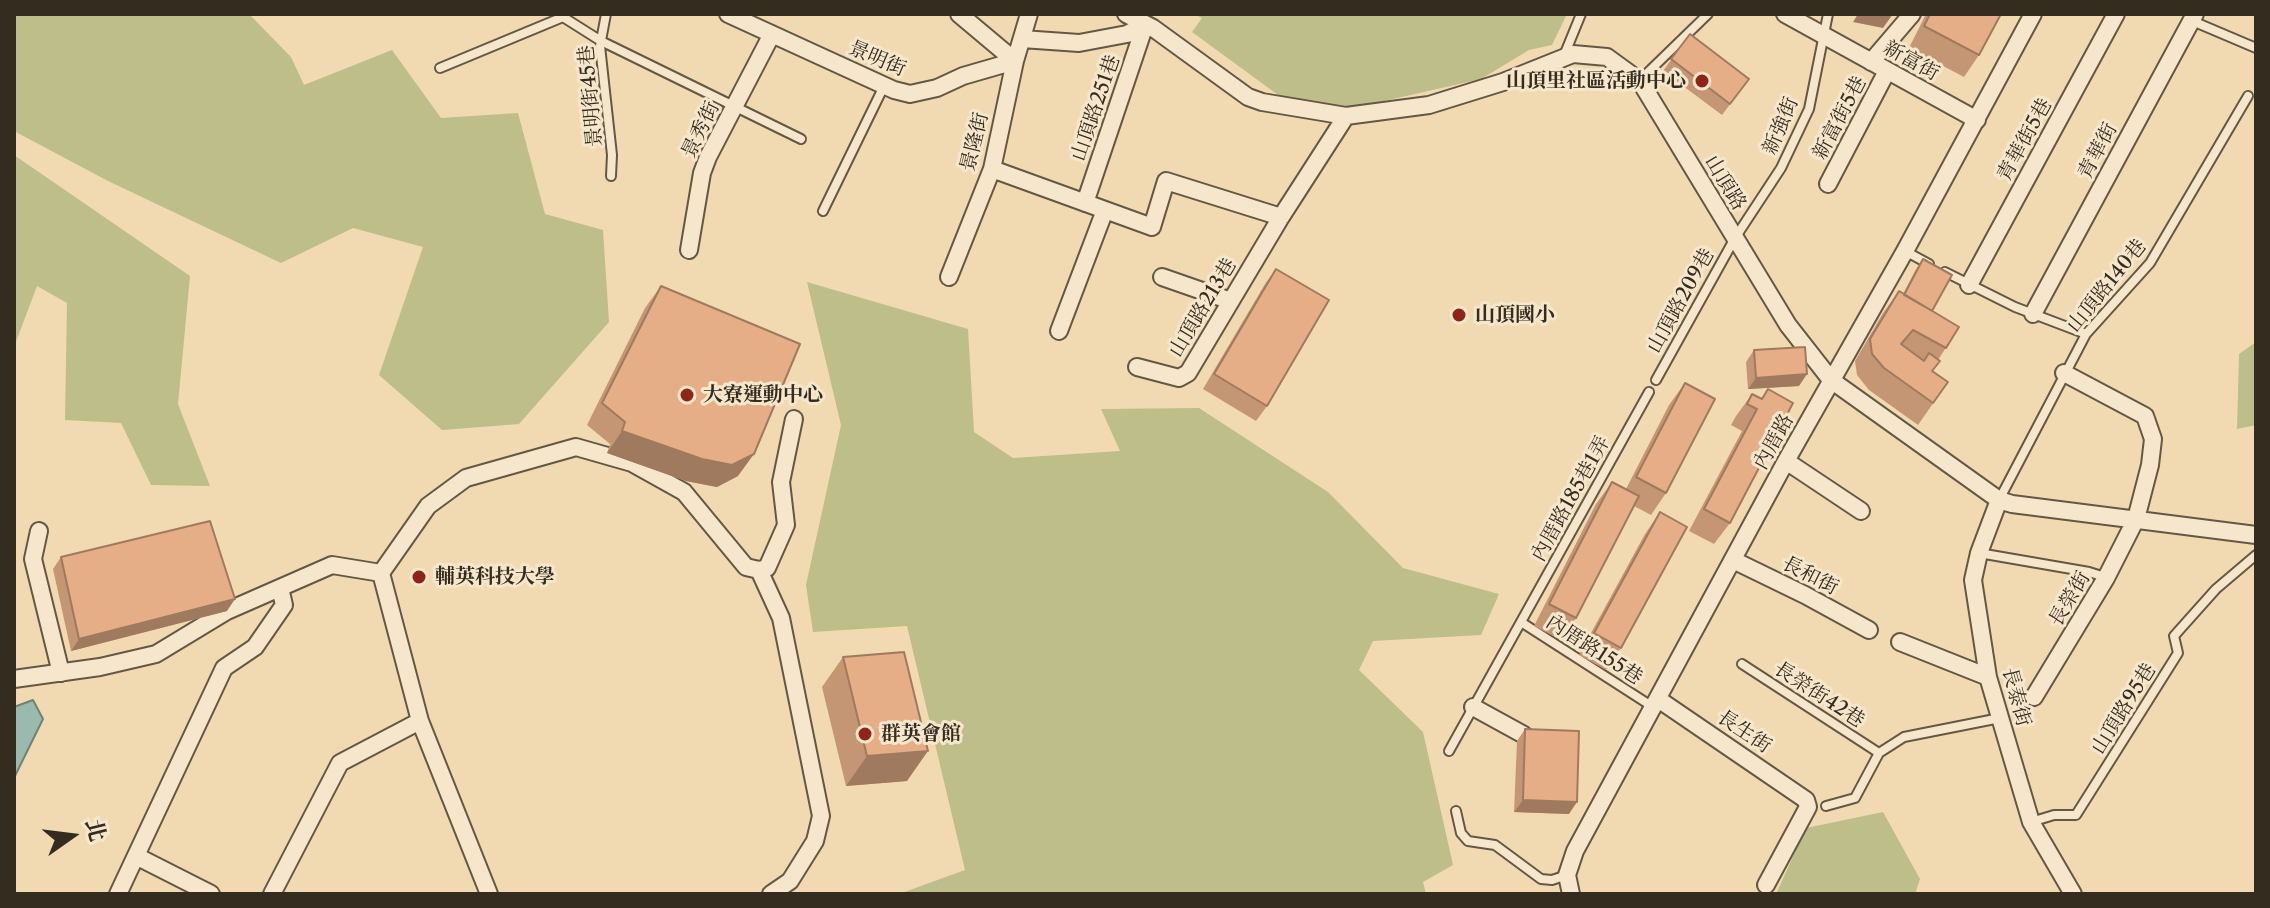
<!DOCTYPE html>
<meta charset="utf-8">
<style>
body{margin:0}
#map{position:relative;width:2270px;height:908px;overflow:hidden;background:#f1dab1;font-family:"Libre Caslon Text","Noto Serif TC",serif}
canvas{display:block}
.frame{position:absolute;inset:0;border:16px solid #352c20;pointer-events:none}
.north{position:absolute;left:32px;top:796px;width:80px;height:80px;-webkit-text-stroke:6px #f6e7cc;paint-order:stroke;rotate:76deg;font-size:22px;font-weight:700;line-height:32px;text-align:center;color:#352c20}
.north::after{content:'';display:block;margin:auto;width:28px;height:36px;background:#352c20;clip-path:polygon(50% 0,100% 100%,50% 72%,0 100%)}
</style>
<div id="map">
<canvas width="2270" height="908"></canvas>
<div class="frame"></div>
<div class="north">北</div>
</div>
<script>
const c = document.querySelector('canvas').getContext('2d');
c.lineJoin = 'round';
function paint(path, color) {
  c.fillStyle = color;
  c.fill(path, 'evenodd');
}
function shape(rows) {
  const path = new Path2D();
  for (const r of rows) {
    path.moveTo(r[0], r[1]);
    for (let i = 2; i < r.length; i += 2) path.lineTo(r[i], r[i + 1]);
  }
  return path;
}
function stroke(path, color, width, dash) {
  c.strokeStyle = color;
  c.lineWidth = width;
  c.lineCap = dash ? 'butt' : 'round';
  c.setLineDash(dash || []);
  c.stroke(path);
}
function drawText(font, color, halo, rows, align = 'center') {
  c.font = font + ' "Libre Caslon Text","Noto Serif TC",serif';
  c.lineWidth = 6;
  c.setLineDash([]);
  c.textBaseline = 'middle';
  c.strokeStyle = halo;
  c.fillStyle = color;
  for (const [text, x, y, turn = 0] of rows) {
    c.save();
    c.translate(x, y);
    c.rotate((+turn || 0) * Math.PI / 180);
    c.textAlign = isNaN(turn) ? turn : align;
    if (halo) c.strokeText(text, 0, 0);
    c.fillText(text, 0, 0);
    c.restore();
  }
}
paint(shape([
 [14,14,249,14,291,57,304,85,392,50,441,118,518,113,545,214,603,230,609,322,519,424,442,430,379,375,423,247,353,228,281,263,108,181,14,131],
 [1193,14,1567,14,1552,45,1529,50,1481,79,1349,109,1285,100,1192,32,1202,18],
 [14,155,190,276,178,404,210,486,151,485,121,423,65,420,67,303,37,286,14,347],
 [807,282,968,329,974,432,1013,458,1120,451,1101,409,1199,408,1328,492,1403,568,1499,594,1481,635,1373,641,1359,670,1423,732,1453,865,1423,882,1426,894,899,894,965,870,907,626,813,632,806,585,841,425],
 [2256,342,2256,425,2237,429,2239,354],
 [1883,812,1920,879,1915,894,1776,894,1806,828]
]), '#bdbe89');
const water = shape([
 [33,700,43,719,14,778,14,707,33,700]
]);
paint(water, '#9bbaaf');
stroke(water, '#728176', 2);
const service = shape([
 [606,14,600,46,612,155,611,176],
 [2190,20,2256,48],
 [1563,58,1581,14],
 [440,68,563,17,601,41,801,139],
 [1640,80,1708,14],
 [823,211,884,86],
 [1905,251,1929,264],
 [1945,272,2015,307,2086,334],
 [1656,380,1735,238,1781,168,1809,109,1828,14],
 [1999,500,2086,334,2150,263,2248,96],
 [1979,553,2089,572,2105,577],
 [1521,622,1653,707],
 [1742,664,1879,753],
 [1449,751,1649,392],
 [1826,806,1855,798,1879,753,1904,737,2000,718],
 [1456,811,1461,833,1468,841,1495,845,1541,879,1552,880,1567,875],
 [2031,822,2054,815,2076,815,2178,653,2174,636,2216,589,2256,555]
]);
const minor = shape([
 [728,14,894,90,910,94,937,88,963,76,1015,61],
 [959,14,1015,61],
 [1126,14,1153,28,1248,97,1262,102,1346,116,1429,105,1503,82,1573,54,1607,57,1640,81,1788,325,1831,380,1999,500,2012,504,2256,535],
 [1785,14,1977,120],
 [1022,39,1079,43,1127,34,1145,25],
 [1871,62,1912,14],
 [992,169,1152,227,1166,181,1281,217],
 [1828,184,1887,71],
 [1085,203,1145,25],
 [689,250,702,173,708,157,772,34],
 [949,277,992,169,1015,61,1029,14],
 [1162,277,1231,301],
 [1969,285,2116,14],
 [2033,314,2195,14],
 [1059,331,1105,210],
 [1137,367,1179,378,1188,373,1281,217,1346,116],
 [1786,461,1861,511],
 [1999,500,1979,553,1973,580,1988,677,2031,822,2073,894],
 [39,531,33,559,61,673],
 [1733,560,1805,595,1869,630],
 [759,570,781,618,821,816,815,841,790,881,771,894],
 [1900,642,1988,677],
 [14,679,100,667,156,654,227,611,332,565,381,573],
 [2034,697,2106,578,2136,519,2150,465,2153,439,2145,416,2064,373],
 [1658,699,1806,800,1808,807,1766,885],
 [1473,707,1524,735],
 [136,856,211,894],
 [118,894,224,668,255,647,284,605,280,588],
 [272,894,340,763,420,721],
 [489,894,420,721,381,573,428,506,466,478,576,447,632,463,684,492,746,567,759,570,767,568,786,525,781,482,794,419],
 [1571,894,1567,875,1575,851,1786,461,1905,251,2033,14]
]);
stroke(service, '#645844', 12);
stroke(minor, '#645844', 20);
stroke(service, '#f6e7cc', 8);
stroke(minor, '#f6e7cc', 16);
paint(shape([
 [1926,14,2001,14,1979,55,1964,77,1909,48],
 [1690,34,1749,79,1722,115,1663,71],
 [1923,259,1932,311,1959,327,1938,360,1933,371,1948,382,1918,425,1869,390,1857,375,1855,361,1883,313,1899,291,1903,294,1915,271],
 [1276,269,1267,406,1256,421,1203,389,1265,284],
 [661,286,738,476,717,487,686,481,607,453,610,444,587,425,645,308],
 [1754,350,1799,386,1748,389,1746,362],
 [1685,383,1666,493,1651,515,1634,506,1576,618,1561,640,1534,626,1596,504,1612,482,1626,489,1669,405],
 [1768,389,1730,523,1714,544,1689,531,1742,431,1731,425,1736,416,1752,394,1761,399],
 [1660,512,1621,648,1606,670,1579,655,1645,534],
 [61,557,227,611,71,651,53,569],
 [843,657,907,781,846,786,822,687],
 [1525,729,1569,814,1514,812,1517,741]
]), '#c59674');
paint(shape([
 [1858,14,1893,14,1883,28,1853,22],
 [1807,374,1799,386,1748,389,1756,378],
 [622,431,754,454,738,476,717,487,686,481,607,453],
 [235,599,227,611,71,651,79,639],
 [928,751,907,781,846,786,867,756],
 [1523,800,1577,802,1569,814,1514,812]
]), '#a07a5e');
const building = shape([
 [1930,14,2001,14,1979,55,1924,26,1930,14],
 [1690,34,1749,79,1730,104,1671,59,1690,34],
 [1923,259,1952,275,1932,311,1904,295,1923,259],
 [1276,269,1329,300,1267,406,1214,374,1276,269],
 [661,286,800,344,754,454,732,465,702,459,622,431,625,422,602,403,661,286],
 [1899,291,1959,327,1946,348,1913,330,1901,344,1924,361,1929,353,1940,361,1932,371,1948,382,1933,403,1884,368,1872,354,1870,339,1899,291],
 [1805,347,1807,374,1756,378,1754,350,1805,347],
 [1685,383,1715,399,1666,493,1636,477,1685,383],
 [1768,389,1793,403,1730,523,1704,509,1757,409,1747,404,1752,394,1762,399,1768,389],
 [1612,482,1639,496,1576,618,1549,604,1612,482],
 [1660,512,1687,527,1621,648,1594,633,1660,512],
 [210,521,235,599,79,639,61,557,210,521],
 [904,652,928,751,867,756,843,657,904,652],
 [1525,729,1579,731,1577,802,1523,800,1525,729]
]);
paint(building, '#e5ae87');
stroke(building, '#a07a5e', 2);
for (const [x, y, r, color] of [
 [1702,81,8,"#8f2418"],
 [1459,315,8,"#8f2418"],
 [687,395,8,"#8f2418"],
 [419,577,8,"#8f2418"],
 [865,734,8,"#8f2418"]
]) {
  const dot = new Path2D();
  dot.arc(x, y, r, 0, 2 * Math.PI);
  c.fillStyle = color;
  c.fill(dot);
  stroke(dot, '#f6e7cc', 3);
}
drawText('20px', '#352c20', '#f6e7cc', [
 ["景明街",877,59,23],
 ["新富街",1911,61,29],
 ["景明街45巷",591,96,-95],
 ["山頂路251巷",1096,108,-71],
 ["新富街5巷",1840,118,-62],
 ["新強街",1781,126,-67],
 ["景秀街",701,130,-64],
 ["青華街5巷",2025,140,-61],
 ["景隆街",975,142,-76],
 ["青華街",2098,151,-62],
 ["山頂路",1725,183,59],
 ["山頂路140巷",2107,286,-51],
 ["山頂路209巷",1681,301,-61],
 ["山頂路213巷",1203,308,-59],
 ["內厝路",1774,442,-61],
 ["內厝路185巷1弄",1571,499,-61],
 ["長和街",1810,576,27],
 ["長榮街",2070,599,-59],
 ["內厝路155巷",1594,650,33],
 ["長榮街42巷",1819,695,33],
 ["長泰街",2016,697,75],
 ["山頂路95巷",2124,709,-58],
 ["長生街",1744,732,34]
]);
drawText('bold 20px', '#352c20', '#f6e7cc', [
 ["山頂里社區活動中心",1686,81,"right"],
 ["山頂國小",1475,315],
 ["大寮運動中心",703,395],
 ["輔英科技大學",435,577],
 ["群英會館",881,734]
], 'left');
</script>
